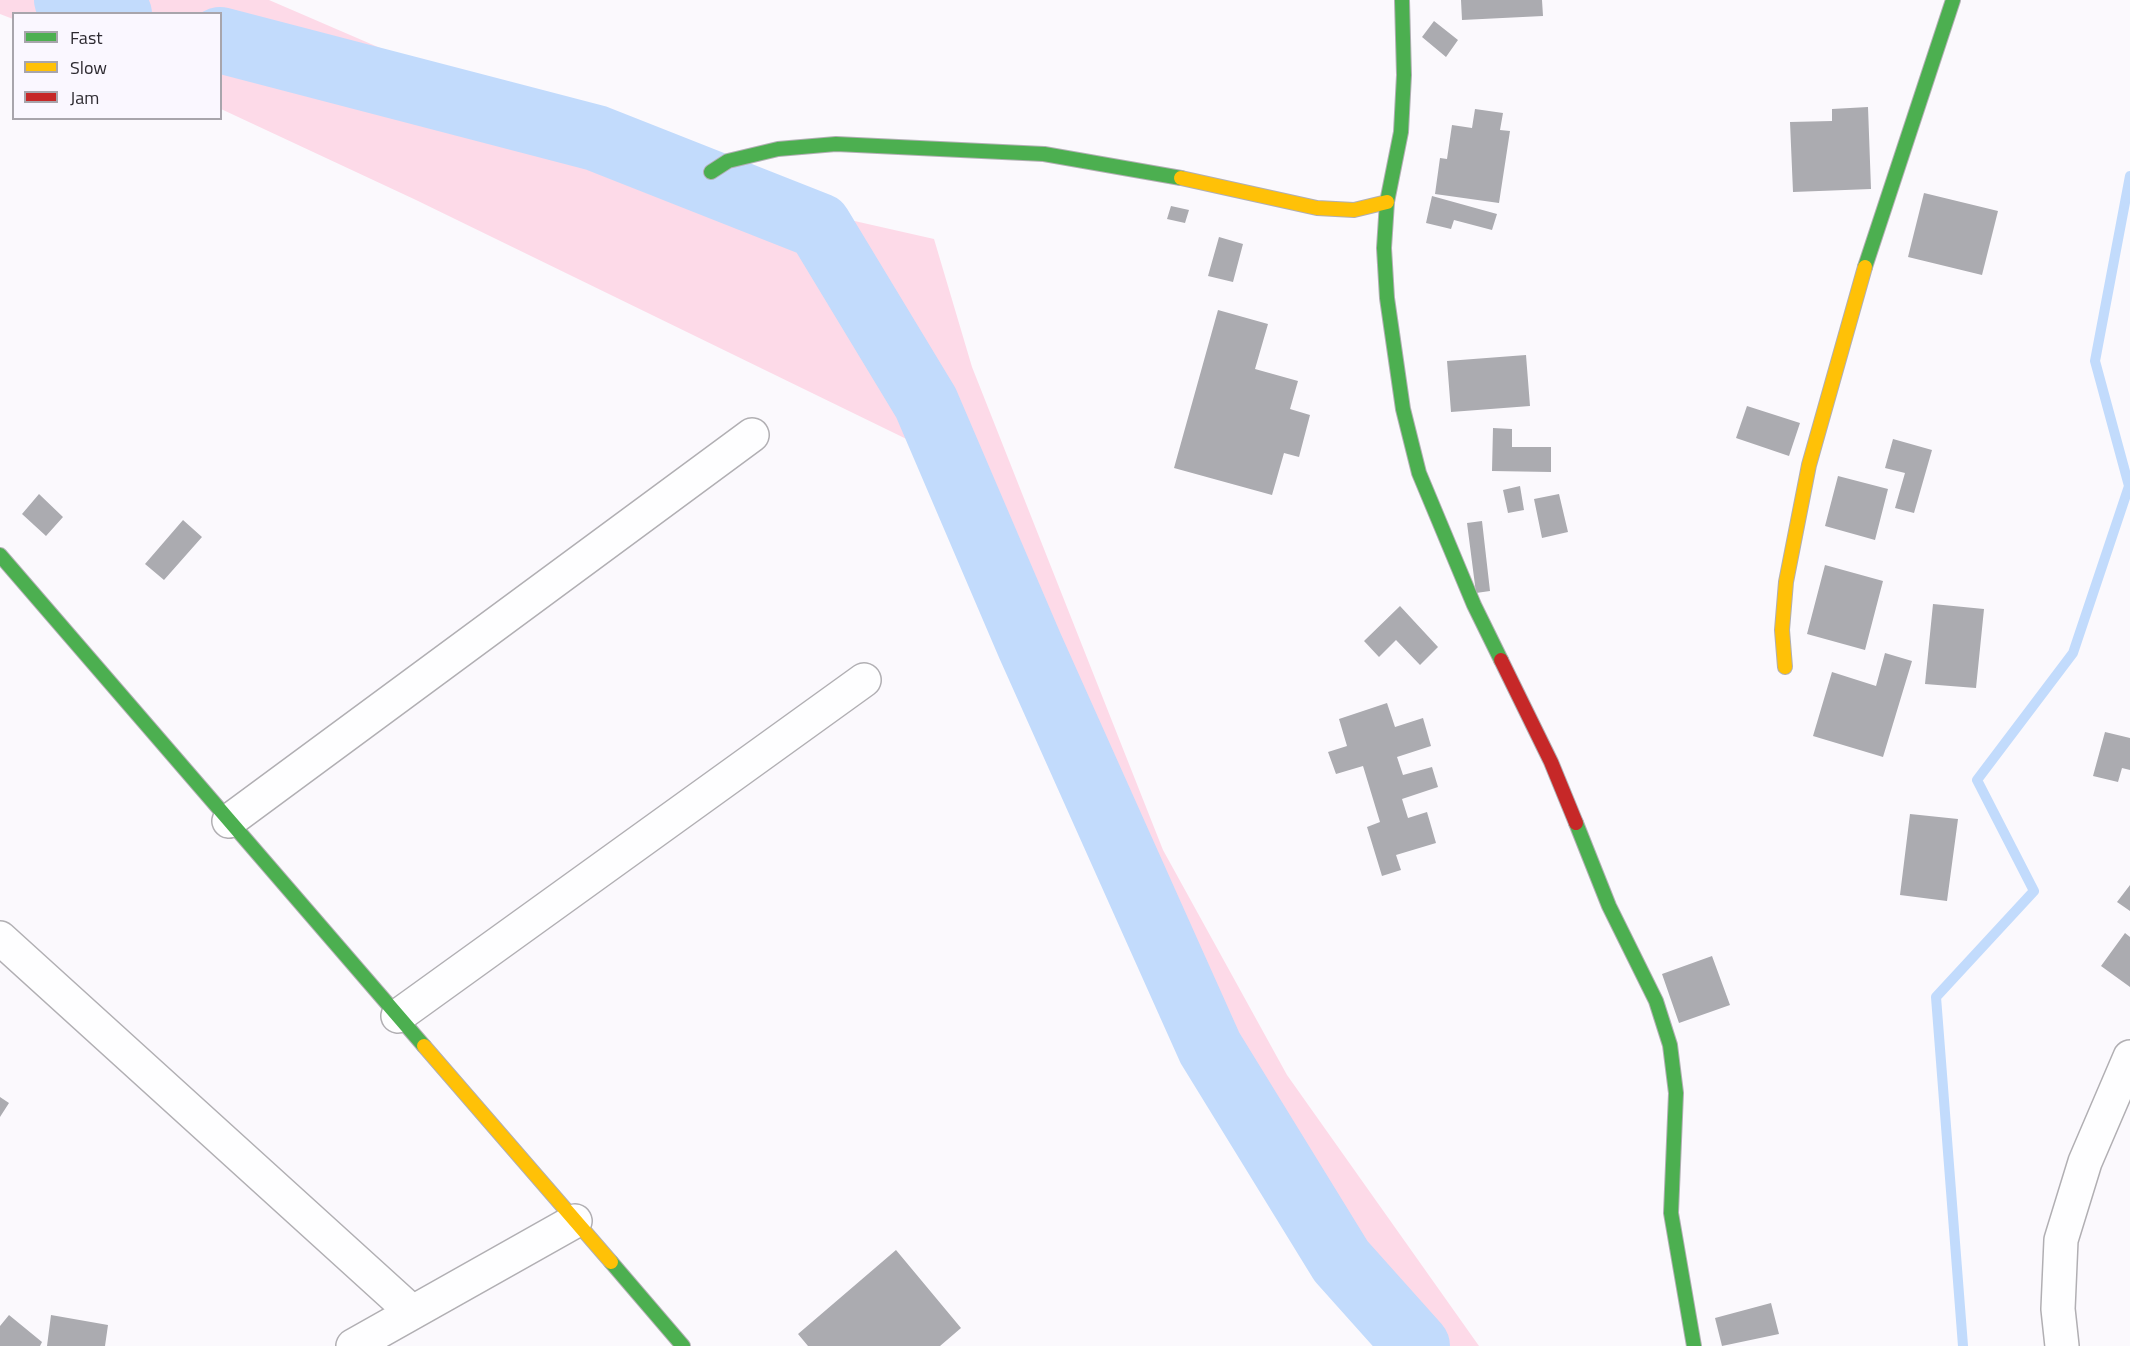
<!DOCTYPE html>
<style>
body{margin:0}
#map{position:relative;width:2130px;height:1346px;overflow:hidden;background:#fbf9fd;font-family:"Titillium Web",sans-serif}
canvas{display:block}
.legend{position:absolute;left:12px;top:12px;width:210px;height:108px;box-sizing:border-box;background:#faf7ff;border:2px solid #a8a5ac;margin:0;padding:8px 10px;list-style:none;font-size:18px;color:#2c2930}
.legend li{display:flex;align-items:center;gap:12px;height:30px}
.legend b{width:30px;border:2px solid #a8a5ac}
</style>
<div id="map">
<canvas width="2130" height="1346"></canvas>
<ul class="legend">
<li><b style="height:8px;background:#4caf50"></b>Fast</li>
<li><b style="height:8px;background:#ffc107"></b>Slow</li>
<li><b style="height:8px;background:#c62828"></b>Jam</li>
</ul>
</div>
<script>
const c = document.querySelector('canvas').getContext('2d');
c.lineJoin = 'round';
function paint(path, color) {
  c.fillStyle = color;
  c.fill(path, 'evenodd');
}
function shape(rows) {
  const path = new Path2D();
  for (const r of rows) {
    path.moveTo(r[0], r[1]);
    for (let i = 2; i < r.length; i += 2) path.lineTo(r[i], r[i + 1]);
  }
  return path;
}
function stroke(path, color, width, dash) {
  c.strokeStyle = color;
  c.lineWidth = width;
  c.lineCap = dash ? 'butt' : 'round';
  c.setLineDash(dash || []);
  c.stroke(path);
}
paint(shape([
 [0,0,269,0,700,186,934,239,972,367,1163,850,1287,1075,1479,1346,1388,1346,1263,1142,1140,901,968,469,416,200,221,109,220,14,14,14,13,19,0,14]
]), '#fddae8');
stroke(shape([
 [1963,1346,1936,997,2034,891,1977,780,2073,653,2129,486,2095,361,2130,176]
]), '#c2dbfc', 10);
stroke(shape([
 [67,0,119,14],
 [220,40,596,138,819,226,926,403,1030,646,1210,1048,1341,1261,1417,1346]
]), '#c2dbfc', 66);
paint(shape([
 [1461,0,1542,0,1543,16,1462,20],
 [1434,21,1458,40,1446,57,1422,37],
 [1868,107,1871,189,1793,192,1790,122,1832,121,1832,109],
 [1475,109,1503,113,1500,130,1510,131,1499,203,1435,194,1440,158,1447,159,1452,125,1472,128],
 [1924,193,1998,211,1982,275,1908,257],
 [1432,196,1497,214,1492,230,1454,220,1451,229,1426,223],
 [1171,206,1189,210,1185,223,1167,219],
 [1219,237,1243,244,1233,282,1208,276],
 [1218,310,1268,324,1255,369,1298,381,1290,409,1310,415,1299,457,1284,453,1272,495,1174,468],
 [1526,355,1530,406,1451,412,1447,361],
 [1747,406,1800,423,1789,456,1736,438],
 [1493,428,1512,429,1512,447,1551,447,1551,472,1492,471],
 [1893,439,1932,450,1914,513,1895,508,1905,473,1885,468],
 [1838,476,1888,489,1875,540,1825,526],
 [1520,486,1524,510,1508,513,1503,490],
 [39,494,63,517,46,536,22,514],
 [1559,494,1568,532,1542,538,1534,499],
 [183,520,202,537,164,580,145,564],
 [1482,521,1490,591,1476,593,1467,523],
 [1825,565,1883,581,1865,650,1807,634],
 [1933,604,1984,609,1976,688,1925,684],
 [1400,606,1438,647,1420,665,1396,640,1379,657,1364,641],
 [1885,653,1912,661,1883,757,1813,736,1832,672,1876,686],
 [1387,703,1395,727,1423,718,1431,746,1397,757,1403,775,1432,767,1438,787,1402,799,1408,818,1427,812,1436,843,1396,855,1401,870,1382,876,1367,827,1380,822,1363,766,1336,774,1328,752,1347,746,1339,719],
 [2105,732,2130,738,2130,770,2122,768,2118,782,2093,776],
 [1910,814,1958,819,1947,901,1900,895],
 [2130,885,2130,911,2117,902],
 [2125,933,2130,937,2130,987,2101,966],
 [1712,956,1730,1005,1679,1023,1662,974],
 [0,1097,9,1103,0,1117],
 [896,1250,961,1328,940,1346,808,1346,798,1334],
 [1771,1303,1779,1334,1722,1346,1715,1318],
 [9,1315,42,1342,40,1346,0,1346,0,1326],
 [51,1315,108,1325,105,1346,47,1346]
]), '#ababb0');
const street = shape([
 [229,821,752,435],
 [0,938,412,1312],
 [398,1016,864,680],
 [353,1346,575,1221],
 [2062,1346,2058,1309,2061,1240,2085,1162,2130,1057]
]);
const fast = shape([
 [1402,0,1404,75,1401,132,1387,202,1384,248,1387,298,1403,409,1419,473,1474,605,1501,660],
 [711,172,728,161,778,149,836,144,1044,154,1181,178],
 [1865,267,1953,0],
 [0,555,424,1046],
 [1576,823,1609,906,1656,1001,1670,1045,1676,1093,1671,1213,1694,1346],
 [611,1262,683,1346]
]);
const slow = shape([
 [1181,178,1317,208,1354,210,1387,202],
 [1785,667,1782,630,1786,582,1809,465,1865,267],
 [424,1046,611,1262]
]);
const jam = shape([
 [1501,660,1551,762,1576,823]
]);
stroke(street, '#b1afb3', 36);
stroke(fast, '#b1afb3', 16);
stroke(slow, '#b1afb3', 16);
stroke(jam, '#b1afb3', 16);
stroke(street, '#fefeff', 33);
stroke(fast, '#4caf50', 14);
stroke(slow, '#ffc107', 14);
stroke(jam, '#c62828', 14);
</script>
